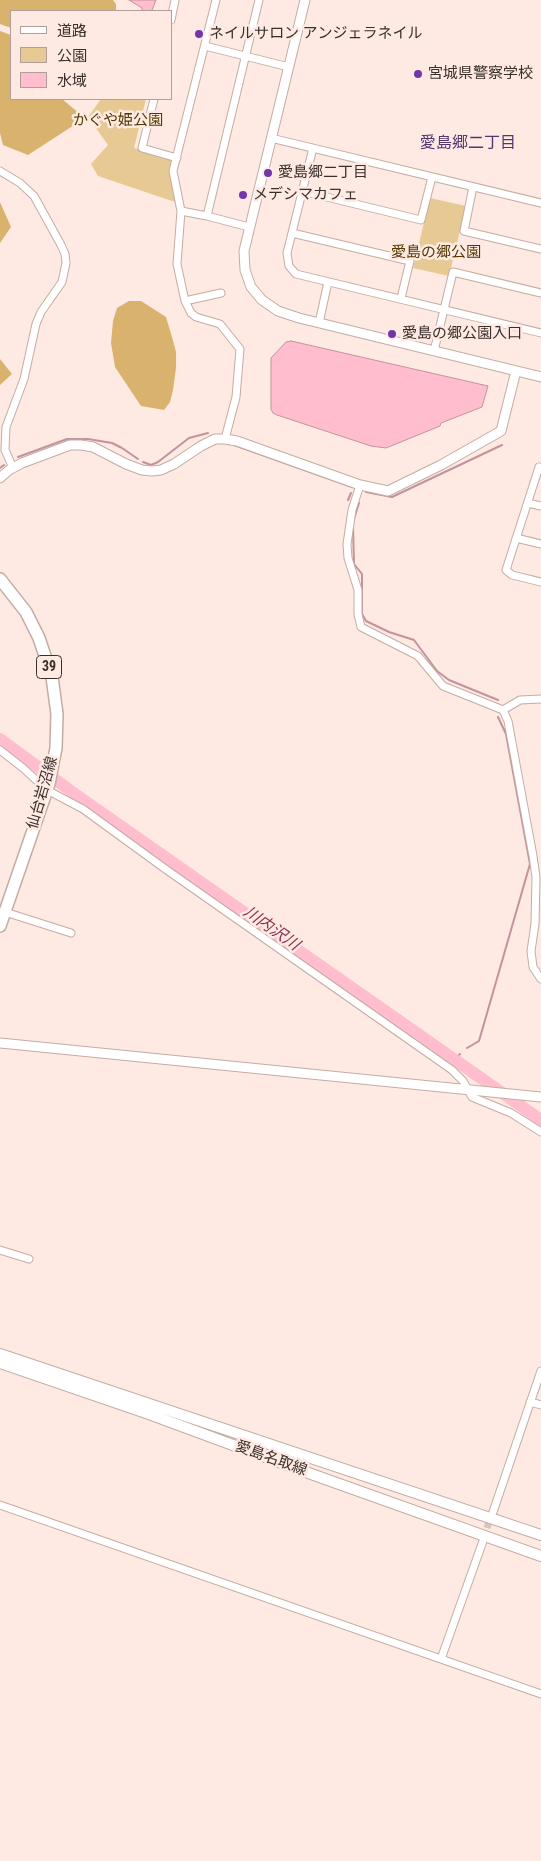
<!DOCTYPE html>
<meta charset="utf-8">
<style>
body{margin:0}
#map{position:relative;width:541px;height:1861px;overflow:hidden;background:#feeae2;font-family:"Roboto Condensed","Noto Sans JP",sans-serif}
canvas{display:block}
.legend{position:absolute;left:10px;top:10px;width:162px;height:90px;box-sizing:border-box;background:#feeae2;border:1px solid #af9f99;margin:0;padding:6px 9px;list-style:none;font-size:15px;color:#392f2c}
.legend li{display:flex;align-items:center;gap:10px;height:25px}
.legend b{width:25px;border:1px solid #af9f99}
</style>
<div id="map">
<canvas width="541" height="1861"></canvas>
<ul class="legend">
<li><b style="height:6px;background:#fff"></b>道路</li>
<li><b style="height:14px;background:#e7c994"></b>公園</li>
<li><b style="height:14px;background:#ffbdcd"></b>水域</li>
</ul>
</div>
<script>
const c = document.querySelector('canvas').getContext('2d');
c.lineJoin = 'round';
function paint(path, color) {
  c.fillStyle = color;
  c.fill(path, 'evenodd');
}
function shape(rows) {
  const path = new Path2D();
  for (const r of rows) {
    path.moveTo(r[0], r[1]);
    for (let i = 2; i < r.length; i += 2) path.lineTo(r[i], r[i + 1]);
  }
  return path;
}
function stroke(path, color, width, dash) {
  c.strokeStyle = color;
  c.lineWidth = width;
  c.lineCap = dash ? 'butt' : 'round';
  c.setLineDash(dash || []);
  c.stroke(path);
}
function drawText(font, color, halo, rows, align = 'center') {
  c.font = font + ' "Roboto Condensed","Noto Sans JP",sans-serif';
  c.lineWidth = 5;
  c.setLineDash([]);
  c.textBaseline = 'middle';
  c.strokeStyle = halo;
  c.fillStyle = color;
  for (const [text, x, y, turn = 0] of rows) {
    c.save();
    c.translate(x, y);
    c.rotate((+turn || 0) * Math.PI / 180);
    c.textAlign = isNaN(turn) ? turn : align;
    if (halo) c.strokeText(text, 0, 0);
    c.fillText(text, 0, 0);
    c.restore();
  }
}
paint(shape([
 [101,99,146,99,134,148,170,159,173,162,171,176,175,202,98,176,91,164,108,145,88,117],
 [430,198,466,206,449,276,413,268]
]), '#e7c994');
paint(shape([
 [0,0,113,0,116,4,116,11,11,11,11,28,0,24],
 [0,31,11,35,11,99,62,99,85,118,28,155,3,145,0,133],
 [0,202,11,227,0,243],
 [129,301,141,301,166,317,172,337,176,352,176,368,173,390,170,402,164,410,141,406,115,367,111,343,113,321,117,308],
 [0,359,12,374,0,385]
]), '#d9b26d');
const water = shape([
 [129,0,156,0,152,10,154,11,142,11,142,8,129,0],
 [291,341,488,386,482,407,441,423,440,426,386,448,371,446,277,415,273,413,271,409,271,358,286,342,291,341]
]);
paint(water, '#ffbdcd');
stroke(water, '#c4929d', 1);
stroke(shape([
 [234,445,352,487],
 [18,457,67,439,88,439,112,443,122,448,138,459],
 [143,462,151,465,158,462,189,438,208,433],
 [0,468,4,465],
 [366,492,392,497,502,445],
 [348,500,351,493],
 [353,522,359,503],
 [353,527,354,564,362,574,362,614,366,621,389,632,414,640,437,671,449,680,498,700],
 [467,1048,479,1041,530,864,506,734,498,717],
 [454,1060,460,1054]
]), '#c4929d', 2);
stroke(shape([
 [0,739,79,797,541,1120]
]), '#ffbdcd', 12);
stroke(shape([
 [484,1538,491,1515]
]), '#d7c5be', 7, [7, 3.5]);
const minor = shape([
 [216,0,173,171,181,211,177,264,185,301,191,313,196,317,220,324,240,349,236,397,225,439],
 [171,20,175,0],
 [205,46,289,67],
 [154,99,142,148,177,158],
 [271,138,541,203],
 [313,148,287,253,289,266,296,274,541,333],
 [0,171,20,183,34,196,61,245,65,254,66,263,62,282,41,312,36,324,24,379,6,427,5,450,13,468],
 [473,187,464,231,541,249],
 [302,191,421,220,432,177],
 [181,211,207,216,249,227],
 [207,216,259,0],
 [292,233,410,261,401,298],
 [185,301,221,293],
 [319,323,328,282],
 [434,351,453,272,541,293],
 [541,468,539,467,506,570,512,575,541,582],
 [360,485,352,510,347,544,348,558,358,590,358,614,361,627,418,656,443,686,503,710,508,721,533,856,536,877,535,924,531,951,533,967,541,979],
 [528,503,541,506],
 [516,538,541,544],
 [503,710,520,700,541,699],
 [0,750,23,768,47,790,83,809,164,868,452,1070,463,1081,472,1097,511,1113,541,1132],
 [5,912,71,933],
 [0,1250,29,1259],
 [530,1402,541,1405],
 [0,1505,541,1694],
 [493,1512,541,1371],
 [441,1659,483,1541]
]);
const tertiary = shape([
 [305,0,244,251,245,270,251,287,262,300,278,311,299,318,541,377],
 [0,478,9,470,22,463,70,445,81,445,93,447,126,464,142,470,152,471,161,470,174,464,201,446,215,439,225,439,237,441,360,485,388,491,441,465,501,431,516,371],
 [0,1043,541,1097]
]);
const secondary = shape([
 [0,1354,541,1535],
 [0,1363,149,1414,314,1475,541,1556]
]);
const primary = shape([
 [0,579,26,612,39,638,52,677,57,714,56,748,49,784,0,926]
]);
stroke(minor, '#c4aca3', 9);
stroke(tertiary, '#c4aca3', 11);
stroke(secondary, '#c4aca3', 12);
stroke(primary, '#c4aca3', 14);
stroke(minor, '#fff', 7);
stroke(tertiary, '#fff', 9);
stroke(secondary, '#fff', 10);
stroke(primary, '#fff', 11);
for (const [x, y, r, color] of [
 [199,34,5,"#7235aa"],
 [418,74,5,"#7235aa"],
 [268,173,5,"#7235aa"],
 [243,195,5,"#7235aa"],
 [392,334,5,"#7235aa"]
]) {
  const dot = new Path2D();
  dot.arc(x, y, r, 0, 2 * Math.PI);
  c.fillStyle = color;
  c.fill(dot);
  stroke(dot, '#feeae2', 2);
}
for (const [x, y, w] of [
 [49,667,25]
]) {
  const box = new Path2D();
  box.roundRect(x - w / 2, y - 11.5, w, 23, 4);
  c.fillStyle = '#feeae2';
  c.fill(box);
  stroke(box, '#392f2c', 1);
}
drawText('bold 14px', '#392f2c', null, [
 ["39",49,667]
]);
drawText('15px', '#392f2c', '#feeae2', [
 ["ネイルサロン アンジェラネイル",209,34],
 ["宮城県警察学校",428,74],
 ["愛島郷二丁目",278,173],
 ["メデシマカフェ",253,195],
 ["愛島の郷公園入口",402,334]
], 'left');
drawText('15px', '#533900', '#feeae2', [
 ["かぐや姫公園",118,121],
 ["愛島の郷公園",436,253]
]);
drawText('15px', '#392f2c', '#feeae2', [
 ["仙台岩沼線",43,793,-74],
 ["愛島名取線",271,1459,20]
]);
drawText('16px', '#523671', '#feeae2', [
 ["愛島郷二丁目",468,144]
]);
drawText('italic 16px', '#8d3050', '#feeae2', [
 ["川内沢川",271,929,35]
]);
</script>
